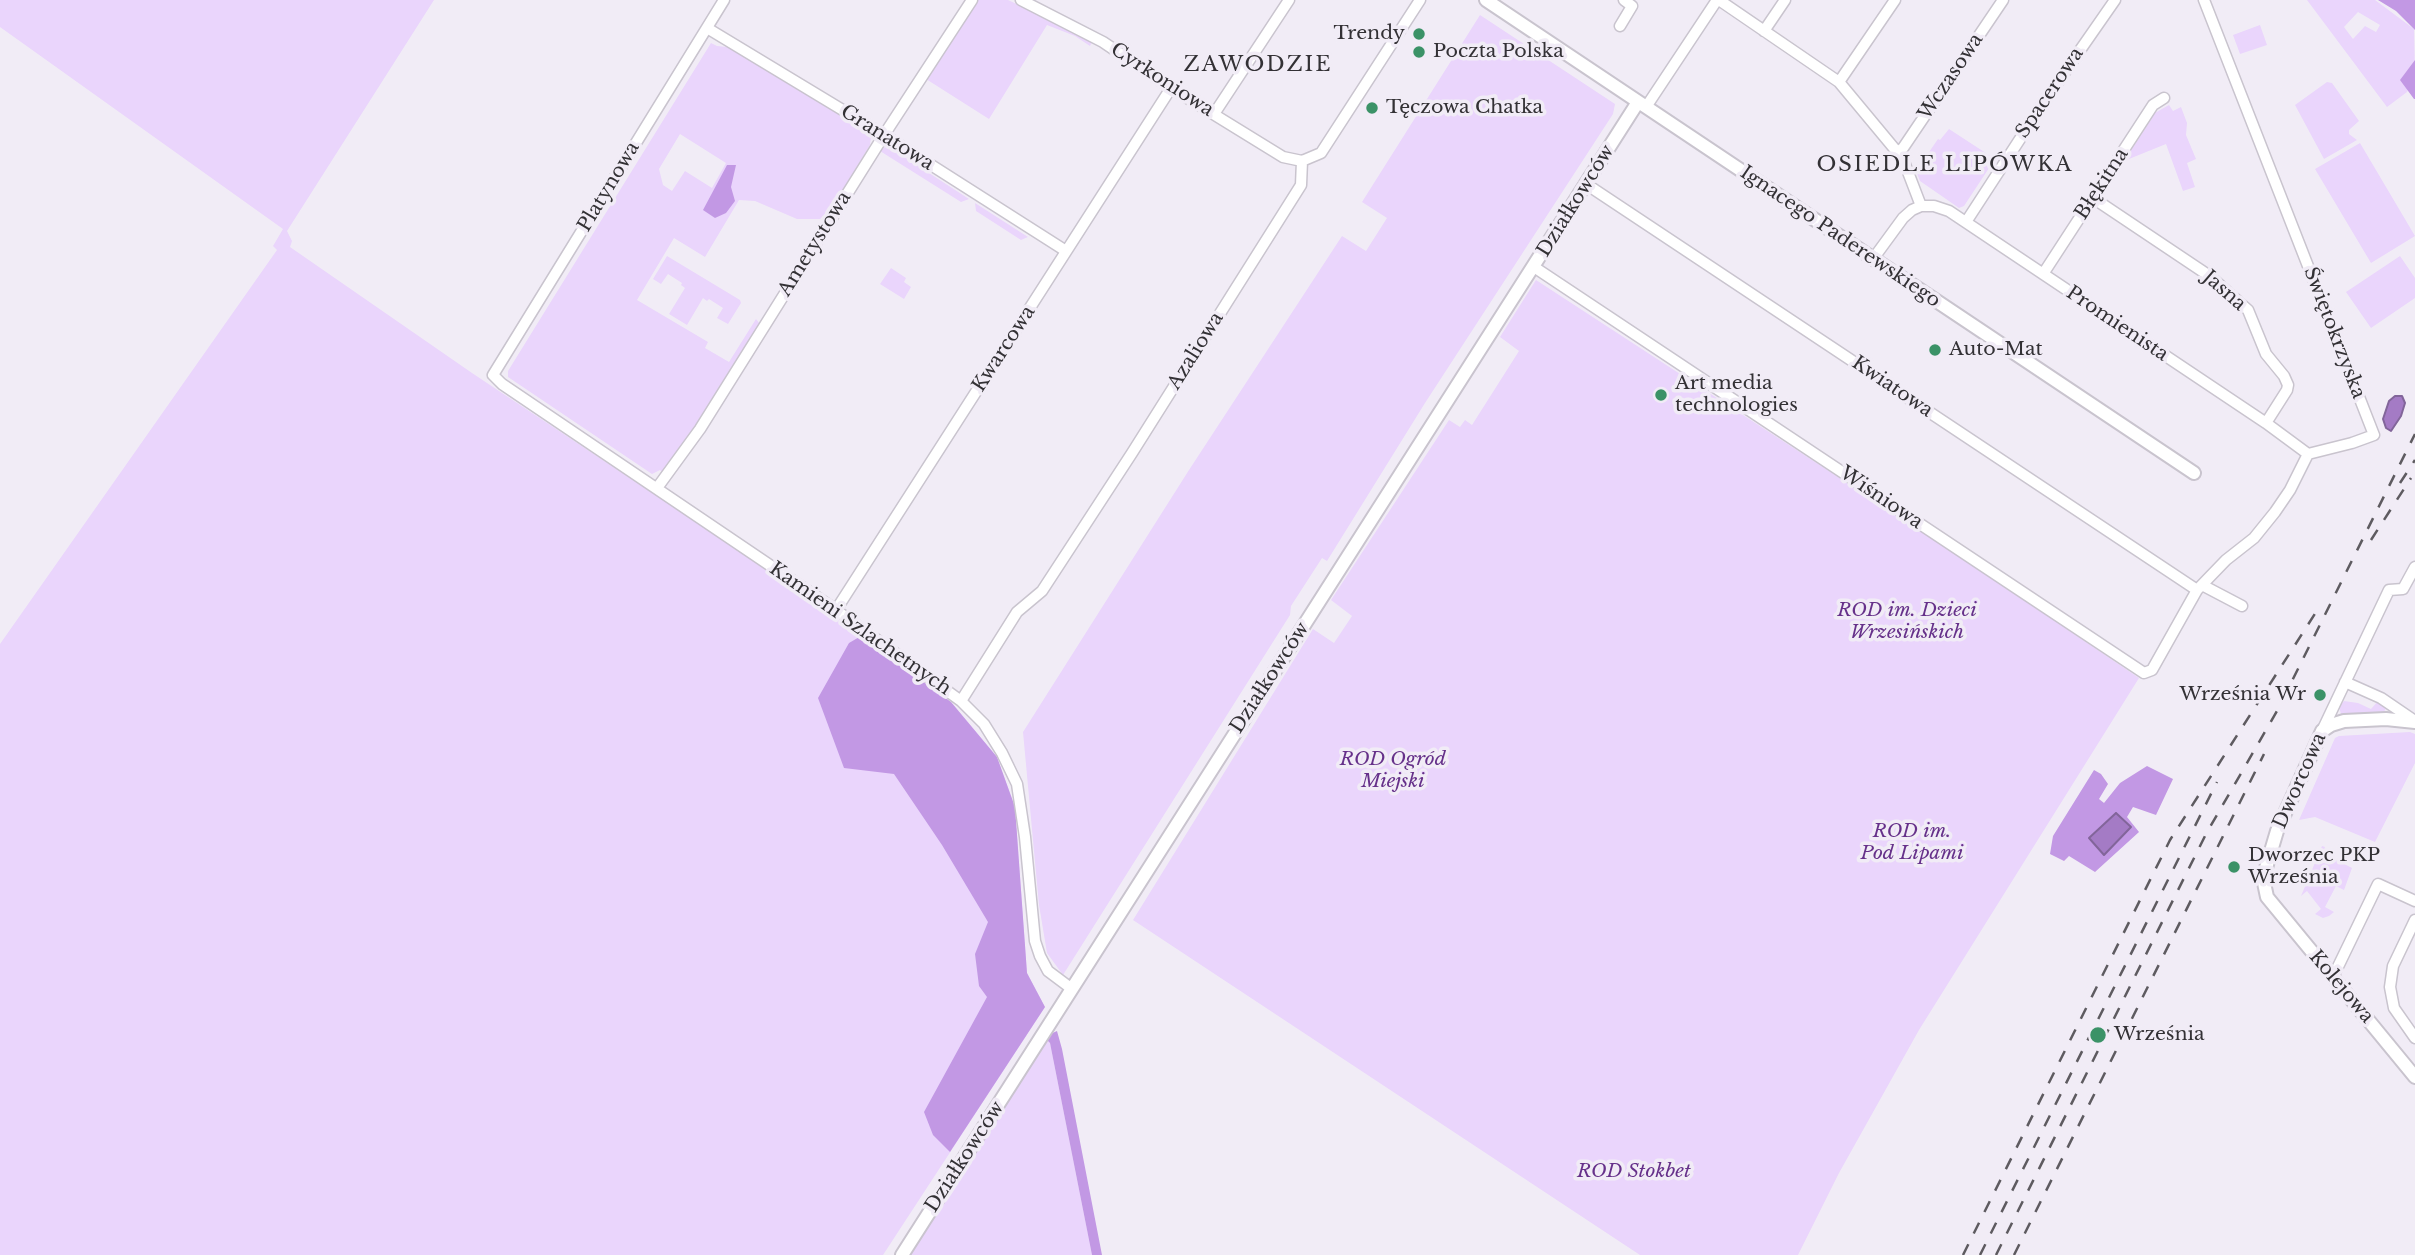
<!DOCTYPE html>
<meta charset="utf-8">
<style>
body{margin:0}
canvas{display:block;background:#f1ecf6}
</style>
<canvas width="2415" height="1255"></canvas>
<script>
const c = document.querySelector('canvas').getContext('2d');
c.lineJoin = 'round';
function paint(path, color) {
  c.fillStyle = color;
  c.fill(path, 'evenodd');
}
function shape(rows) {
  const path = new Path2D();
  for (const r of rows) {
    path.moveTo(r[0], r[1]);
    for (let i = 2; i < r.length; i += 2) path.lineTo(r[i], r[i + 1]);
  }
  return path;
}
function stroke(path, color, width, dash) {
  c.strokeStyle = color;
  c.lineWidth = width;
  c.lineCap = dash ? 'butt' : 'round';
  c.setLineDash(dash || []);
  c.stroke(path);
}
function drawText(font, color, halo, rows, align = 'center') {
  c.font = font + ' "Libre Baskerville",serif';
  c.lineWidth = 7;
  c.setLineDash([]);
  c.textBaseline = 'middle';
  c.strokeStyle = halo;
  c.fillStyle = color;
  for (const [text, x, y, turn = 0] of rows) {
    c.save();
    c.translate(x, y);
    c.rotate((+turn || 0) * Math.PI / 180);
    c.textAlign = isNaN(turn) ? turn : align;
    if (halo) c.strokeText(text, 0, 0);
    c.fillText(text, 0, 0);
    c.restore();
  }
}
paint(shape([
 [0,0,434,0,287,231,292,241,290,247,472,373,810,598,951,702,997,757,1015,807,1027,973,1045,1007,883,1255,0,1255,0,644,277,250,273,246,283,229,0,27],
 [977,0,1008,0,1081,34,1092,42,1090,46,1075,36,1047,25,989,119,926,79],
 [2307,0,2375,0,2414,29,2415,73,2407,92,2387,107],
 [2358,12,2380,25,2376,32,2365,26,2353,39,2344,27],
 [1480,15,1615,104,1613,114,1425,403,1327,561,1322,558,1291,606,1290,615,1063,975,1047,953,1039,905,1023,732,1189,470,1342,236,1366,251,1387,218,1362,202],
 [2260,25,2267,45,2240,54,2233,35],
 [711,43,717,46,727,47,746,57,868,131,871,137,870,145,833,206,820,219,797,219,755,201,739,200,705,257,674,238,637,300,708,342,705,348,729,362,756,319,760,324,700,425,664,473,660,470,652,474,508,377,508,371],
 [680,134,726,163,712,188,685,171,672,191,663,185,659,169],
 [2327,82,2332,83,2359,121,2349,130,2349,134,2357,140,2324,159,2295,105],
 [2169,105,2173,111,2181,107,2187,123,2186,135,2196,159,2187,163,2195,187,2183,191,2166,144,2124,161,2152,118,2153,114],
 [1949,129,1995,159,1964,206,1959,208,1920,181,1916,171,1938,139,1940,140],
 [2360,143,2415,236,2371,263,2315,169],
 [885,147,889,147,969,199,961,202,880,151],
 [975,203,1028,237,1021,240,976,211],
 [667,256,740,300,741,303,728,324,717,318,723,308,709,299,707,301,703,298,687,325,669,314,685,288,681,285,682,283,668,274,661,284,653,279],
 [2400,256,2415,278,2415,298,2371,328,2346,292],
 [891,268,906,278,904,282,911,287,904,299,880,284],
 [1536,280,1953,552,2139,678,1919,1030,1839,1173,1798,1255,1640,1255,1133,920,1313,629,1334,643,1352,616,1331,600,1449,420,1460,427,1465,420,1472,425,1519,351,1500,337],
 [2344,701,2358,703,2371,709,2378,701,2386,708,2384,712,2341,714,2339,707],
 [2410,732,2415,734,2415,763,2375,842,2315,817,2299,820,2335,738,2339,736],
 [2322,846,2325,847,2323,853,2352,868,2344,890,2336,886,2325,907,2334,912,2329,916,2323,918,2315,914,2321,909,2307,891,2301,896],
 [1046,1039,1050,1043,1092,1255,909,1255]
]), '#ead5fc');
paint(shape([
 [2378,0,2415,0,2415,30,2396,11],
 [2415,60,2415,99,2414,99,2400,80],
 [727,165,736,165,731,187,735,201,726,213,715,218,703,210],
 [861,636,951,702,997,757,1015,807,1027,973,1045,1007,950,1152,933,1135,924,1112,987,997,979,986,975,954,988,922,942,845,894,774,844,768,818,698,849,643],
 [2147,766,2173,779,2156,815,2133,807,2127,817,2139,832,2095,872,2069,856,2064,861,2050,854,2053,836,2094,770,2101,774,2108,784,2099,799,2104,803,2120,783],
 [1057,1031,1062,1049,1102,1255,1092,1255,1050,1043,1046,1039,1048,1035]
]), '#c298e4');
const water = shape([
 [2395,396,2402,396,2405,403,2401,416,2391,431,2386,428,2383,419,2389,401,2395,396],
 [2116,813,2131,827,2104,855,2089,838,2116,813]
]);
paint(water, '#a47bc5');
stroke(water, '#82659a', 2);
const minor = shape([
 [724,0,493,375,502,384,836,610,961,701,984,724,1002,753,1017,784,1025,837,1035,941,1040,956,1048,971,1072,989],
 [1021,0,1103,42,1171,88,1283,157,1302,161,1321,153,1420,0],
 [1719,0,1839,82,1903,159,1921,206],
 [1620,26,1632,6,1624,0],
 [707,28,884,135,1066,251],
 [1764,31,1785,0],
 [1839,82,1895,0],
 [1646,107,1717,0],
 [1214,114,1289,0],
 [1898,152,1903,148,2003,0],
 [1586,184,2197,590],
 [2093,198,2211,277,2248,310,2266,354,2284,376,2288,385,2287,390,2266,423],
 [1966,222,2044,102,2115,0],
 [1873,259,1903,218,1912,210,1921,206,1934,206,1949,211,2266,423,2308,454],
 [1534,267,2144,673,2152,670,2197,590,2226,560,2254,538,2275,512,2290,490,2308,454,2352,443,2374,435,2204,0],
 [2043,274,2153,105,2164,98],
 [657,488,700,429,884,135,972,0],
 [2202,585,2242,606],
 [836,610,1171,88],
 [2345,682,2381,698,2415,721],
 [961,701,1017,612,1042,591,1132,453,1301,185,1302,161],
 [2322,731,2389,590,2403,589,2415,567],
 [2415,920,2393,966,2390,987,2394,1008,2415,1038],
 [2333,977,2378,884,2415,901]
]);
const tertiary = shape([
 [1486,0,2194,473],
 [2415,722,2386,719,2344,721,2331,725,2322,731,2277,831,2263,878,2267,897,2415,1077],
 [902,1255,1638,102]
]);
stroke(minor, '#c9c4ce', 13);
stroke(tertiary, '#c9c4ce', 16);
stroke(minor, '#fff', 10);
stroke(tertiary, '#fff', 12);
stroke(shape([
 [2400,483,2415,460],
 [2371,540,2411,478],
 [1963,1255,2170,840,2318,609],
 [1980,1255,2217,782],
 [1996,1255,2206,834,2277,711,2415,434],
 [2014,1255,2264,754]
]), '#5e5b60', 2.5, [12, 12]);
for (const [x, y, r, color] of [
 [1419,34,7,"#3b9267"],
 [1419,52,7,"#3b9267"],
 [1372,108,7,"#3b9267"],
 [1935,350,7,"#3b9267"],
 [1661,395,7,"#3b9267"],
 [2320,695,7,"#3b9267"],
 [2234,867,7,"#3b9267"],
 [2098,1035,9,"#3b9267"]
]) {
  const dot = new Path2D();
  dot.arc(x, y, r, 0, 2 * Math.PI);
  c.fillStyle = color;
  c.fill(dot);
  stroke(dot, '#f1ecf6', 2.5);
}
drawText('19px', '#333135', '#f1ecf6', [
 ["Trendy",1405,34,"right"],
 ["Poczta Polska",1433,52],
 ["Tęczowa Chatka",1386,108],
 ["Auto-Mat",1949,350],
 ["Art media",1675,384],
 ["technologies",1675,406],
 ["Września Wr",2306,695,"right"],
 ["Dworzec PKP",2248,856],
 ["Września",2248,878],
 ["Września",2114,1035]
], 'left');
drawText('19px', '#333135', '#f1ecf6', [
 ["Wczasowa",1951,77,-56],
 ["Cyrkoniowa",1162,80,33],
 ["Spacerowa",2050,93,-56],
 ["Granatowa",887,138,32],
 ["Błękitna",2102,184,-57],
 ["Platynowa",609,187,-59],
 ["Działkowców",1576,201,-58],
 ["Ignacego Paderewskiego",1840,237,34],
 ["Ametystowa",815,244,-58],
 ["Jasna",2224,291,41],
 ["Promienista",2117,324,34],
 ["Świętokrzyska",2334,333,69],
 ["Kwarcowa",1004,349,-57],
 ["Azaliowa",1196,351,-58],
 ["Kwiatowa",1892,387,34],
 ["Wiśniowa",1881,498,34],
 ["Kamieni Szlachetnych",860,629,35],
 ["Działkowców",1270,678,-57],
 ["Dworcowa",2300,781,-66],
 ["Kolejowa",2341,987,50],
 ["Działkowców",965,1157,-57]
]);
drawText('italic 19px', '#66318a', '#f1ecf6', [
 ["ROD im. Dzieci",1907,611],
 ["Wrzesińskich",1907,633],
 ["ROD Ogród",1393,760],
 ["Miejski",1393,782],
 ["ROD im.",1912,832],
 ["Pod Lipami",1912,854],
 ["ROD Stokbet",1634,1172]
]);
c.letterSpacing = '2px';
drawText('21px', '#333135', '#f1ecf6', [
 ["ZAWODZIE",1258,65],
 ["OSIEDLE LIPÓWKA",1945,165]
]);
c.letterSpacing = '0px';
</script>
